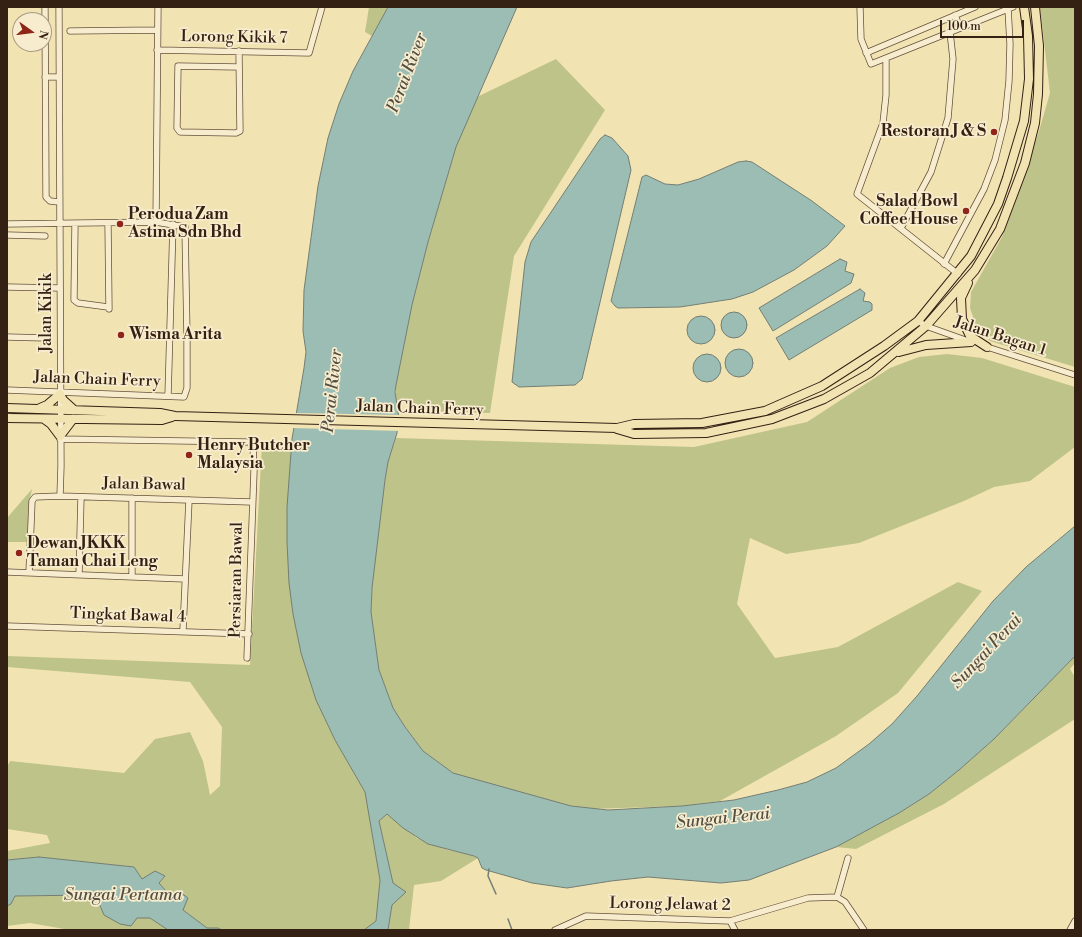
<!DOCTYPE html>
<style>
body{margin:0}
#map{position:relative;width:1082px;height:937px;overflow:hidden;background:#f2e3b3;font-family:"Libre Bodoni",serif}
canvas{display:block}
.frame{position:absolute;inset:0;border:8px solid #352014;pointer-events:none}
.north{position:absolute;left:12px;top:12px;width:40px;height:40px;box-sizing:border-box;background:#f7edce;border:1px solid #a99b84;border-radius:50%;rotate:104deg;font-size:11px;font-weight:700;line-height:16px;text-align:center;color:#352014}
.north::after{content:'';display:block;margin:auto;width:14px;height:18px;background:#8f2418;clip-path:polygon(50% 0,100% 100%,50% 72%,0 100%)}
.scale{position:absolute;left:940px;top:20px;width:84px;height:18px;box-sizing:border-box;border:2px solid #352014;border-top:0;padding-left:5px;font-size:12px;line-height:14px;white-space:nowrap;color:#352014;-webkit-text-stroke:3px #f7edce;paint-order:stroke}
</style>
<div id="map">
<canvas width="1082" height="937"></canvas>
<div class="frame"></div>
<div class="north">N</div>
<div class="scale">100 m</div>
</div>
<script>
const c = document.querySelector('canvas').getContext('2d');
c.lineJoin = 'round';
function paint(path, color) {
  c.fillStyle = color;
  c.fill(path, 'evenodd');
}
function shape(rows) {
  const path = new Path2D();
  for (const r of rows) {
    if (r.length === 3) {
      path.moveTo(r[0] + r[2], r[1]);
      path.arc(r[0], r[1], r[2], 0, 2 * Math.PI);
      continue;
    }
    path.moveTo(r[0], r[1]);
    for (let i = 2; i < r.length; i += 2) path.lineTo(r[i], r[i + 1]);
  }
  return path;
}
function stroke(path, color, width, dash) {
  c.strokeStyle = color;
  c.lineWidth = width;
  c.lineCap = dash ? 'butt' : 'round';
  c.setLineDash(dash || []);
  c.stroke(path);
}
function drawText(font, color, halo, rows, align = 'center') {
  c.font = font + ' "Libre Bodoni",serif';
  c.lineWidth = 3.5;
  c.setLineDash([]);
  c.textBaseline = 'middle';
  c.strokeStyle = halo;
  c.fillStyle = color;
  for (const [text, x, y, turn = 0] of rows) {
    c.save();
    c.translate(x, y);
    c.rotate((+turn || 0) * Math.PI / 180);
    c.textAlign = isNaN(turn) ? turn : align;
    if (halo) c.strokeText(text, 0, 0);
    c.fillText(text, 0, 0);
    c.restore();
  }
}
paint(shape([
 [369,7,388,7,372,36,365,32],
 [1040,7,1075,7,1075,367,990,341,976,325,970,308,971,292,1002,237,1039,131,1050,93],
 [556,59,605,110,514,256,490,413,416,411,418,404,396,400,396,385,412,305,428,242,456,147,477,97],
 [947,354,982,358,1075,387,1075,447,1030,481,994,487,964,501,859,543,786,554,750,538,737,604,775,658,838,647,958,582,982,591,898,693,836,736,720,801,683,806,589,809,571,806,466,779,453,773,423,751,405,727,393,708,379,670,371,612,372,588,385,480,388,462,396,438,694,447,807,422,890,368,919,357],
 [292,443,287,542,293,614,301,653,316,700,335,740,365,792,380,880,376,921,364,930,222,930,218,928,207,928,183,910,159,883,165,876,142,879,134,867,39,857,7,860,7,851,50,843,47,835,7,829,7,767,10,761,124,773,155,739,190,732,203,761,210,795,220,786,222,727,190,682,7,667,7,656,250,665,262,444],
 [32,489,29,503,27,542,7,542,7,518],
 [1075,656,1075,663,1070,669,1075,677,1075,719,944,804,856,849,836,847,899,813,929,794,959,770,994,739],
 [387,814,417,838,448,850,465,853,478,858,441,881,414,885,409,930,388,930,392,905,393,883,379,821],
 [64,895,90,895,98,901,104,915,150,918,168,930,70,930,30,923,7,926,7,906,11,904,15,896]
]), '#bec38a');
const water = shape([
 [388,7,517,7,456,147,428,242,412,305,396,385,395,392,399,418,397,433,388,462,385,480,372,588,371,612,379,670,393,708,405,727,423,751,453,773,571,806,608,810,682,806,734,800,778,790,807,782,836,768,869,744,892,724,917,696,993,601,1026,567,1075,526,1075,656,994,739,959,770,929,794,899,813,836,847,749,880,721,883,648,877,611,881,567,888,532,883,486,870,482,868,478,858,474,856,428,844,403,828,387,814,379,821,393,883,406,892,392,905,388,930,364,930,376,921,380,880,365,792,335,740,316,700,301,653,293,614,289,583,287,542,287,507,292,439,304,368,306,352,303,331,304,290,318,186,328,138,339,104,353,71,388,7],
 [605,135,612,138,628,156,631,170,582,379,575,385,519,387,512,382,525,262,531,242,600,139,605,135],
 [746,161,752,162,812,201,845,226,827,246,794,270,753,292,732,299,680,307,618,308,615,306,611,301,642,177,646,175,665,184,678,185,699,179,738,162,746,161],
 [840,259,847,262,845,271,854,274,851,283,773,331,759,308,840,259],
 [860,289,865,293,863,301,870,302,872,304,872,310,789,360,776,338,860,289],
 [734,325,13],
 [701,330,14],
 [739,363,14],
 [707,368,14],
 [39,857,134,867,142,879,155,871,165,876,159,883,172,898,181,893,188,898,183,910,207,928,218,928,222,930,168,930,150,918,137,918,131,926,120,924,104,915,98,901,90,895,15,896,11,904,7,906,7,860,39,857]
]);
paint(water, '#9cbdb3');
stroke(water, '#737e73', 1);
paint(shape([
 [295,413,401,415,401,418,400,431,292,428]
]), '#f2e3b3');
stroke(shape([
 [489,869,488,876,496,894],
 [508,919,512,930]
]), '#737e73', 1.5);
const minor = shape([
 [45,7,46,197,50,201,59,202],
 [59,7,61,466,60,496],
 [860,7,861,39,871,64,1013,7],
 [955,15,960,28],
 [70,31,157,30],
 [157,50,309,53,322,7],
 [239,51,240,131,236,133,180,132,177,128,178,66,239,67],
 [866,53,975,7],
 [886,58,886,95,883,123,857,194,958,274],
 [45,77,59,77],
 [156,222,158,7],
 [108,223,109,309],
 [7,224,156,222,185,227,187,337,187,388,184,397,7,390],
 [75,224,74,300,78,303,108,307],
 [901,228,931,172,948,118,953,59,950,32],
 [7,235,45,236],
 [944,264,984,189,995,160,1005,120,1009,81,1010,44,1008,8],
 [7,287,59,288],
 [918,321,926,326,968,341],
 [7,337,46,338],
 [984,346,1075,375],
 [168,396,173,224],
 [60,439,248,442,253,444,254,471,247,658],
 [7,572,185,579],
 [29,573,32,501,35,497,60,496,252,502],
 [79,575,81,497],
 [132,577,132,498],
 [7,626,249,634],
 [183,630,189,500],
 [837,897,848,858],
 [730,921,735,930],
 [555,930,586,916,730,921,808,898,837,897,845,902,864,930],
 [1070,930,1075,921]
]);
const highway = shape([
 [968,283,961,298,962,319,970,336,987,347],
 [899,352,926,345,971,342],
 [7,408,160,413,175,416,617,428,634,424,702,423,765,411,822,386,884,346,918,321,971,256,998,204,1007,178,1024,121,1029,79,1028,36,1024,7],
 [40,408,47,405,60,394,63,400,73,409],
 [7,418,162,420,172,417],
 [44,419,51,424,60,436,73,419],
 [617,429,634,434,706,433,772,419,824,399,870,373,926,326,975,270,1000,229,1025,163,1035,123,1038,94,1039,46,1035,7]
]);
stroke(minor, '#64513c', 7);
stroke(highway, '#352014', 10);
stroke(minor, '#f7edce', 5.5);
stroke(highway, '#f2e3b3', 8);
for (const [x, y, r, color] of [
 [994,132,4,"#8f2418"],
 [966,211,4,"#8f2418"],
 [120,224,4,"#8f2418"],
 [121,335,4,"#8f2418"],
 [189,455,4,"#8f2418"],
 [19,553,4,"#8f2418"]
]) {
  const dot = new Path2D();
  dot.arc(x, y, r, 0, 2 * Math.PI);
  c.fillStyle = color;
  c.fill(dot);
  stroke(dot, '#f7edce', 1.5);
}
drawText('16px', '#352014', '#f7edce', [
 ["Lorong Kikik 7",234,38,1],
 ["Jalan Kikik",47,313,-90],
 ["Jalan Bagan 1",1000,337,18],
 ["Jalan Chain Ferry",97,380,2],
 ["Jalan Chain Ferry",420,409,2],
 ["Jalan Bawal",144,485,1],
 ["Persiaran Bawal",237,580,-89],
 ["Tingkat Bawal 4",128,616,2],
 ["Lorong Jelawat 2",670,905,1]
]);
drawText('bold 16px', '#352014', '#f7edce', [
 ["Restoran J & S",986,132,"right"],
 ["Salad Bowl",958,202,"right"],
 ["Coffee House",958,220,"right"],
 ["Perodua Zam",128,215],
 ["Astina Sdn Bhd",128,233],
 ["Wisma Arita",129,335],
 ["Henry Butcher",197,446],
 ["Malaysia",197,464],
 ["Dewan JKKK",27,544],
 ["Taman Chai Leng",27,562]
], 'left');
drawText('italic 17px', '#544f44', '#f7edce', [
 ["Perai River",408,73,-69],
 ["Perai River",333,391,-84],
 ["Sungai Perai",987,652,-47],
 ["Sungai Perai",723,819,-6],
 ["Sungai Pertama",123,896]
]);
</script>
